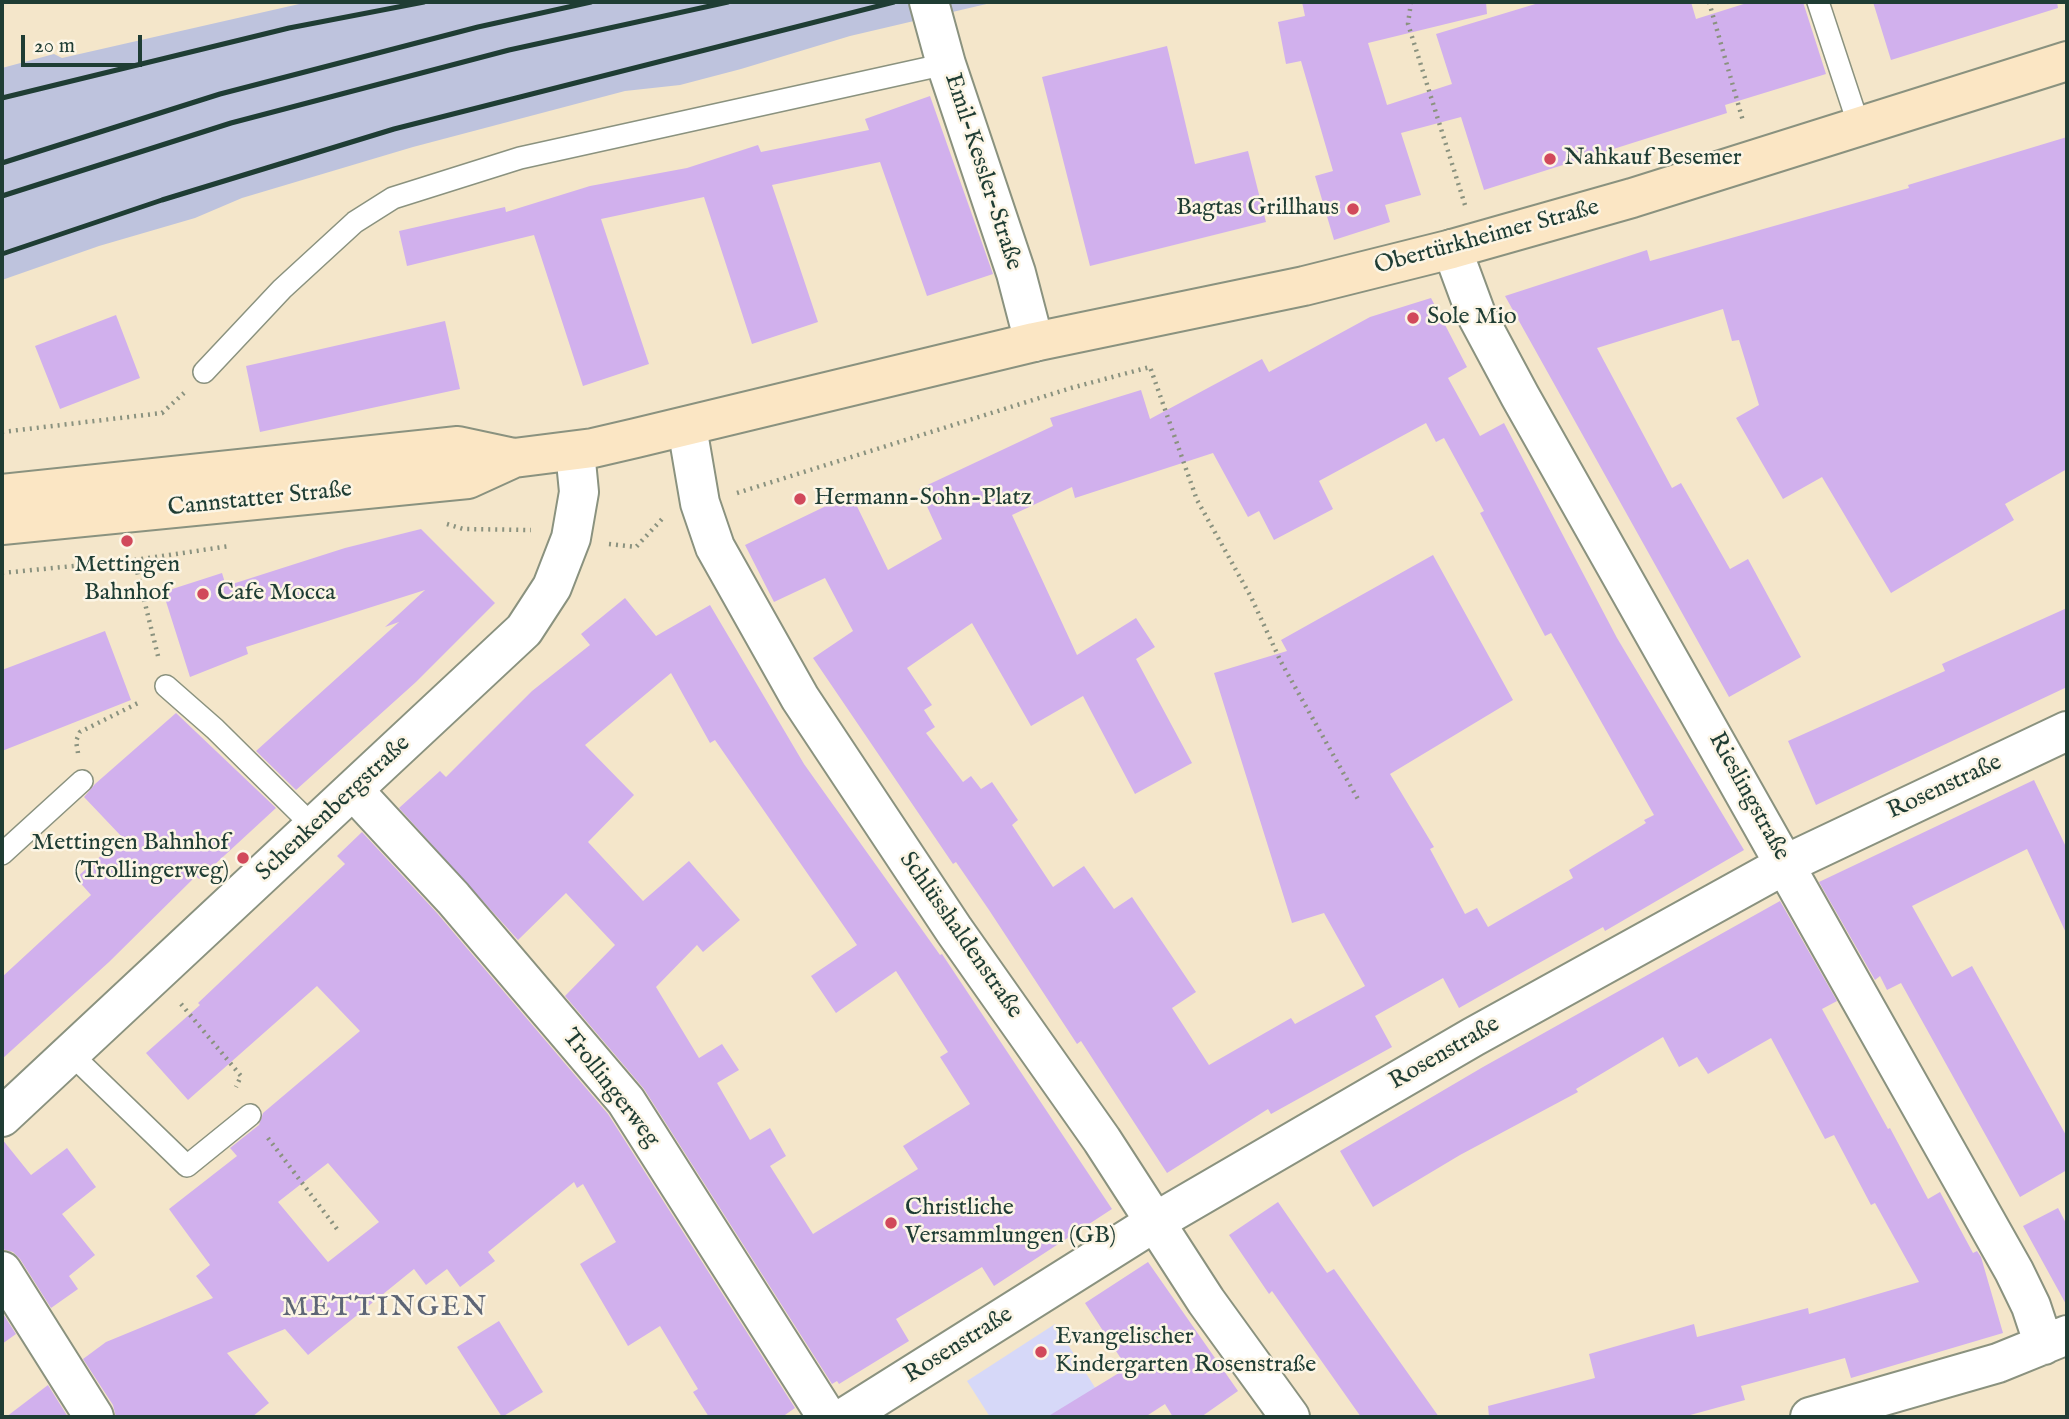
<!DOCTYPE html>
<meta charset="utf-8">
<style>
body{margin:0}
#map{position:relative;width:2069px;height:1419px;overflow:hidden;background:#f4e6ca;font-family:"IM FELL English",serif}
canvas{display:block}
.frame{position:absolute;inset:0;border:4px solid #1f3d34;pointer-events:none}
.scale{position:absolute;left:21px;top:35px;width:121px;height:32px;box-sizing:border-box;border:4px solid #1f3d34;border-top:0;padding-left:9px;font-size:21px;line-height:24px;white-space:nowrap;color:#1f3d34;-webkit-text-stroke:5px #fcf5e5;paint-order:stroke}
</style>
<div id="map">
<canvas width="2069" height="1419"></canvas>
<div class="frame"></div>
<div class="scale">20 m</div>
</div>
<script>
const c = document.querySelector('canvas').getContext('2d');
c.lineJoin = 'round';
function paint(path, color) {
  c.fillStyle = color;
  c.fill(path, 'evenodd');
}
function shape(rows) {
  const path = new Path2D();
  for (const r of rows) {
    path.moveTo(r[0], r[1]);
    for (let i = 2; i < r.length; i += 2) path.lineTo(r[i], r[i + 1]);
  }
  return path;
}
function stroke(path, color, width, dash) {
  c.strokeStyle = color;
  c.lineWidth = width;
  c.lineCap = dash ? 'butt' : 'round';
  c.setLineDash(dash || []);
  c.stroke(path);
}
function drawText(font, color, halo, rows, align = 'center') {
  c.font = font + ' "IM FELL English",serif';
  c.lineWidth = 5;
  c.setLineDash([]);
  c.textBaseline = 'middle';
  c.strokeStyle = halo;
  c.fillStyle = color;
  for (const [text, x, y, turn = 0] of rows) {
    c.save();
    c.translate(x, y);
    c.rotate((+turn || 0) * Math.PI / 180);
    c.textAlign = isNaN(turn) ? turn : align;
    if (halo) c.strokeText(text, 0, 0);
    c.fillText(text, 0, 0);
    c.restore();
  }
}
paint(shape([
 [1055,1324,1111,1413,1106,1417,990,1417,967,1381]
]), '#d6d8f8');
paint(shape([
 [308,2,995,2,850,36,741,69,680,85,625,91,413,147,242,198,195,218,99,246,2,280,2,68,54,54,62,58]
]), '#bec3dd');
paint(shape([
 [1302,2,1486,2,1487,14,1368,43,1387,105,1452,84,1436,34,1542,2,1691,2,1696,19,1750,2,1803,2,1826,74,1725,105,1727,113,1484,190,1461,117,1401,133,1421,195,1385,205,1390,222,1334,240,1315,176,1333,171,1301,61,1286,64,1278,22,1305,16],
 [1873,2,2057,2,2058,8,1891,60],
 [1167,46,1195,164,1248,151,1266,222,1090,266,1042,77],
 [930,96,993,274,927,296,880,162,772,185,818,322,752,344,704,197,601,219,649,364,583,386,534,235,407,266,399,231,505,207,506,212,590,186,687,168,758,145,761,152,869,130,865,119],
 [2067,137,2067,469,2005,504,2014,520,1891,593,1822,477,1783,499,1736,418,1759,405,1739,340,1732,341,1723,309,1597,348,1672,488,1681,483,1730,569,1748,559,1801,657,1729,697,1505,296,1647,250,1650,261,1781,224,1909,188,1908,185],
 [1431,298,1467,367,1448,378,1480,436,1504,423,1617,638,1744,850,1605,931,1603,927,1459,1008,1443,978,1375,1016,1392,1047,1271,1114,1268,1109,1167,1173,1081,1041,1077,1044,989,910,956,862,953,864,813,658,853,631,825,578,774,602,745,545,851,494,888,570,942,539,919,489,1053,426,1050,418,1141,390,1150,419,1262,359,1269,372,1370,317],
 [1426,423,1436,442,1444,438,1484,511,1480,513,1545,636,1551,633,1654,815,1644,820,1646,823,1569,870,1573,878,1488,927,1477,908,1465,914,1430,849,1434,847,1390,774,1513,700,1433,555,1281,640,1287,651,1214,673,1292,923,1324,913,1365,986,1295,1024,1291,1018,1209,1065,1172,1008,1196,992,1132,897,1114,909,1084,866,1053,887,1012,825,1018,820,992,782,981,789,971,776,963,782,926,733,935,727,924,710,932,705,907,668,972,623,1031,726,1083,696,1135,794,1192,763,1136,659,1155,647,1136,618,1077,655,1012,515,1072,487,1075,498,1213,453,1248,517,1259,511,1274,540,1333,509,1319,481],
 [116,315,140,378,60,409,35,346],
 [445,321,460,389,260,432,246,366],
 [421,529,495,603,416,682,296,790,256,751,399,622,385,627,425,590,246,647,248,654,190,677,163,592,222,573,226,586,345,548],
 [625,598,656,636,710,605,804,764,940,955,942,954,1112,1209,994,1286,982,1267,896,1319,909,1341,839,1384,837,1381,832,1384,644,1089,565,996,615,945,566,893,518,940,399,808,440,771,446,777,532,691,590,645,581,634],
 [671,673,710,743,715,740,857,945,811,976,836,1013,896,971,948,1052,940,1057,970,1104,903,1146,918,1169,813,1234,770,1166,786,1156,770,1128,750,1140,717,1083,739,1070,722,1044,699,1058,656,987,697,945,703,952,740,920,689,861,643,901,588,842,634,795,585,745],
 [2067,608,2067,687,1816,805,1788,741,1945,671,1942,664],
 [105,631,131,700,2,751,2,670],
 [176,713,276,808,199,879,196,876,109,962,2,1059,2,977,91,895,76,878,122,837,84,797,95,784],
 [2034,780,2067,849,2067,935,2027,849,1912,906,1952,977,1972,966,2067,1137,2067,1170,2020,1197,1901,983,1887,990,1880,976,1875,980,1819,882],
 [362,832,437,913,608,1114,795,1408,782,1417,709,1417,693,1392,698,1389,660,1326,628,1346,580,1264,616,1242,583,1184,577,1188,574,1182,488,1252,495,1261,460,1287,447,1269,426,1285,414,1269,308,1355,285,1329,227,1353,269,1403,252,1417,116,1417,113,1405,83,1359,106,1342,213,1298,196,1276,210,1265,169,1209,237,1156,230,1148,259,1125,263,1113,360,1031,317,986,188,1100,146,1053,200,1005,198,1003,345,864,337,856],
 [328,1163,379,1222,328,1262,278,1202],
 [1780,901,1837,1001,1822,1009,1888,1129,1890,1128,1928,1199,1940,1192,1973,1253,1977,1251,1981,1257,2003,1333,1851,1378,1845,1358,1741,1386,1745,1400,1683,1417,1489,1417,1488,1406,1595,1378,1589,1354,1694,1324,1697,1337,1808,1308,1809,1314,1919,1282,1875,1203,1871,1205,1834,1135,1825,1139,1771,1038,1708,1074,1697,1057,1679,1067,1663,1037,1576,1089,1578,1092,1460,1155,1373,1207,1340,1151,1483,1067],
 [2,1139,31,1175,67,1148,96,1187,62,1214,95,1255,69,1276,78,1289,51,1308,20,1259,13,1252,2,1249],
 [1278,1202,1327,1273,1334,1269,1439,1417,1361,1417,1272,1291,1269,1294,1229,1235],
 [2058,1208,2067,1225,2067,1306,2023,1226],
 [1148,1262,1238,1391,1201,1417,1173,1417,1165,1404,1145,1417,1047,1417,1127,1368,1085,1303],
 [2,1312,16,1334,2,1344],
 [499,1321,543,1392,502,1417,457,1347],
 [48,1385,68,1417,6,1417]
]), '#d1b0ed');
const service = shape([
 [1818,2,1859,126],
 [204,372,282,289,355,222,393,198,520,158,946,64],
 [166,686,215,729,314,827],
 [2,854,82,781],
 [70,1053,187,1166,250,1115]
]);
const minor = shape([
 [929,2,946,64,1016,273,1034,342],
 [1452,249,1476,314,1520,396,2014,1271,2031,1306,2044,1345],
 [687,427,700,503,715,547,800,698,954,930,1102,1140,1206,1301,1290,1417],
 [354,791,453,898,626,1101,827,1417],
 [2,1117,524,630,552,587,571,538,579,492,575,451],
 [2,1271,94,1417],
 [845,1417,1155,1222,1473,1037,1786,864,2067,731],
 [1810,1417,1998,1363,2067,1335]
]);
const secondary = shape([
 [2,494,458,446,514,458],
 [2,525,468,479,514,458,593,448,636,438,1034,342,1304,286,1452,249,1632,198,2067,61]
]);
stroke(service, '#8a927f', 24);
stroke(minor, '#8a927f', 42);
stroke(secondary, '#8a927f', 42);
stroke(shape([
 [1411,2,1408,24,1465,205],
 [1709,2,1743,121],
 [2,432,162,413,184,393],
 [737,493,1071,388,1150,367,1197,500,1251,597,1281,662,1359,801],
 [447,524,463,529,531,530],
 [609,544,636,547,663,518],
 [134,559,158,656],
 [2,573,135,560,230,546],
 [78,753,76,741,80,732,140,702],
 [181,1004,241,1076,236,1087],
 [268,1138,337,1229]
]), '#8a927f', 4.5, [2, 5]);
stroke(service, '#fff', 21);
stroke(minor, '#fff', 38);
stroke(secondary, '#fbe6c4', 38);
stroke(shape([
 [2,98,289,28,424,2],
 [2,163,220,94,478,27,591,2],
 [2,196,231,123,509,50,728,2],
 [2,254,162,200,394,129,894,2]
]), '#1f3d34', 5);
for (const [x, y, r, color] of [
 [1550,159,7,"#d1495b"],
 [1353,209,7,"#d1495b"],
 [1413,318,7,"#d1495b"],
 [800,499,7,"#d1495b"],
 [127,541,7,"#d1495b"],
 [203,594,7,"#d1495b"],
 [243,858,7,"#d1495b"],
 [891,1223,7,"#d1495b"],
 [1041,1352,7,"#d1495b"]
]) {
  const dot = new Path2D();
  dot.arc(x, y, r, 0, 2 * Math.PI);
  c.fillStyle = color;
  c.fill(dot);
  stroke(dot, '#fcf5e5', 2.5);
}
drawText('24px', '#1f3d34', '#fcf5e5', [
 ["Nahkauf Besemer",1564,159],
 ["Bagtas Grillhaus",1339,209,"right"],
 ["Sole Mio",1427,318],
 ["Hermann-Sohn-Platz",814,499],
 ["Mettingen",127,566,"center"],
 ["Bahnhof",127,594,"center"],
 ["Cafe Mocca",217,594],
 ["Mettingen Bahnhof",229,844,"right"],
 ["(Trollingerweg)",229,872,"right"],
 ["Christliche",905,1209],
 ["Versammlungen (GB)",905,1237],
 ["Evangelischer",1055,1338],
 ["Kindergarten Rosenstraße",1055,1366]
], 'left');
drawText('24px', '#1f3d34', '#fcf5e5', [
 ["Emil-Kessler-Straße",982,172,72],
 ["Obertürkheimer Straße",1487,238,-15],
 ["Cannstatter Straße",260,500,-6],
 ["Rosenstraße",1945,788,-25],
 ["Rieslingstraße",1748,797,61],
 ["Schenkenbergstraße",334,809,-43],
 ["Schlüsshaldenstraße",960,936,55],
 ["Rosenstraße",1445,1054,-30],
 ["Trollingerweg",610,1089,52],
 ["Rosenstraße",959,1346,-32]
]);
c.letterSpacing = '2px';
drawText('28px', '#5d6575', '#fcf5e5', [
 ["METTINGEN",385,1309]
]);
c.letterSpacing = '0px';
</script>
